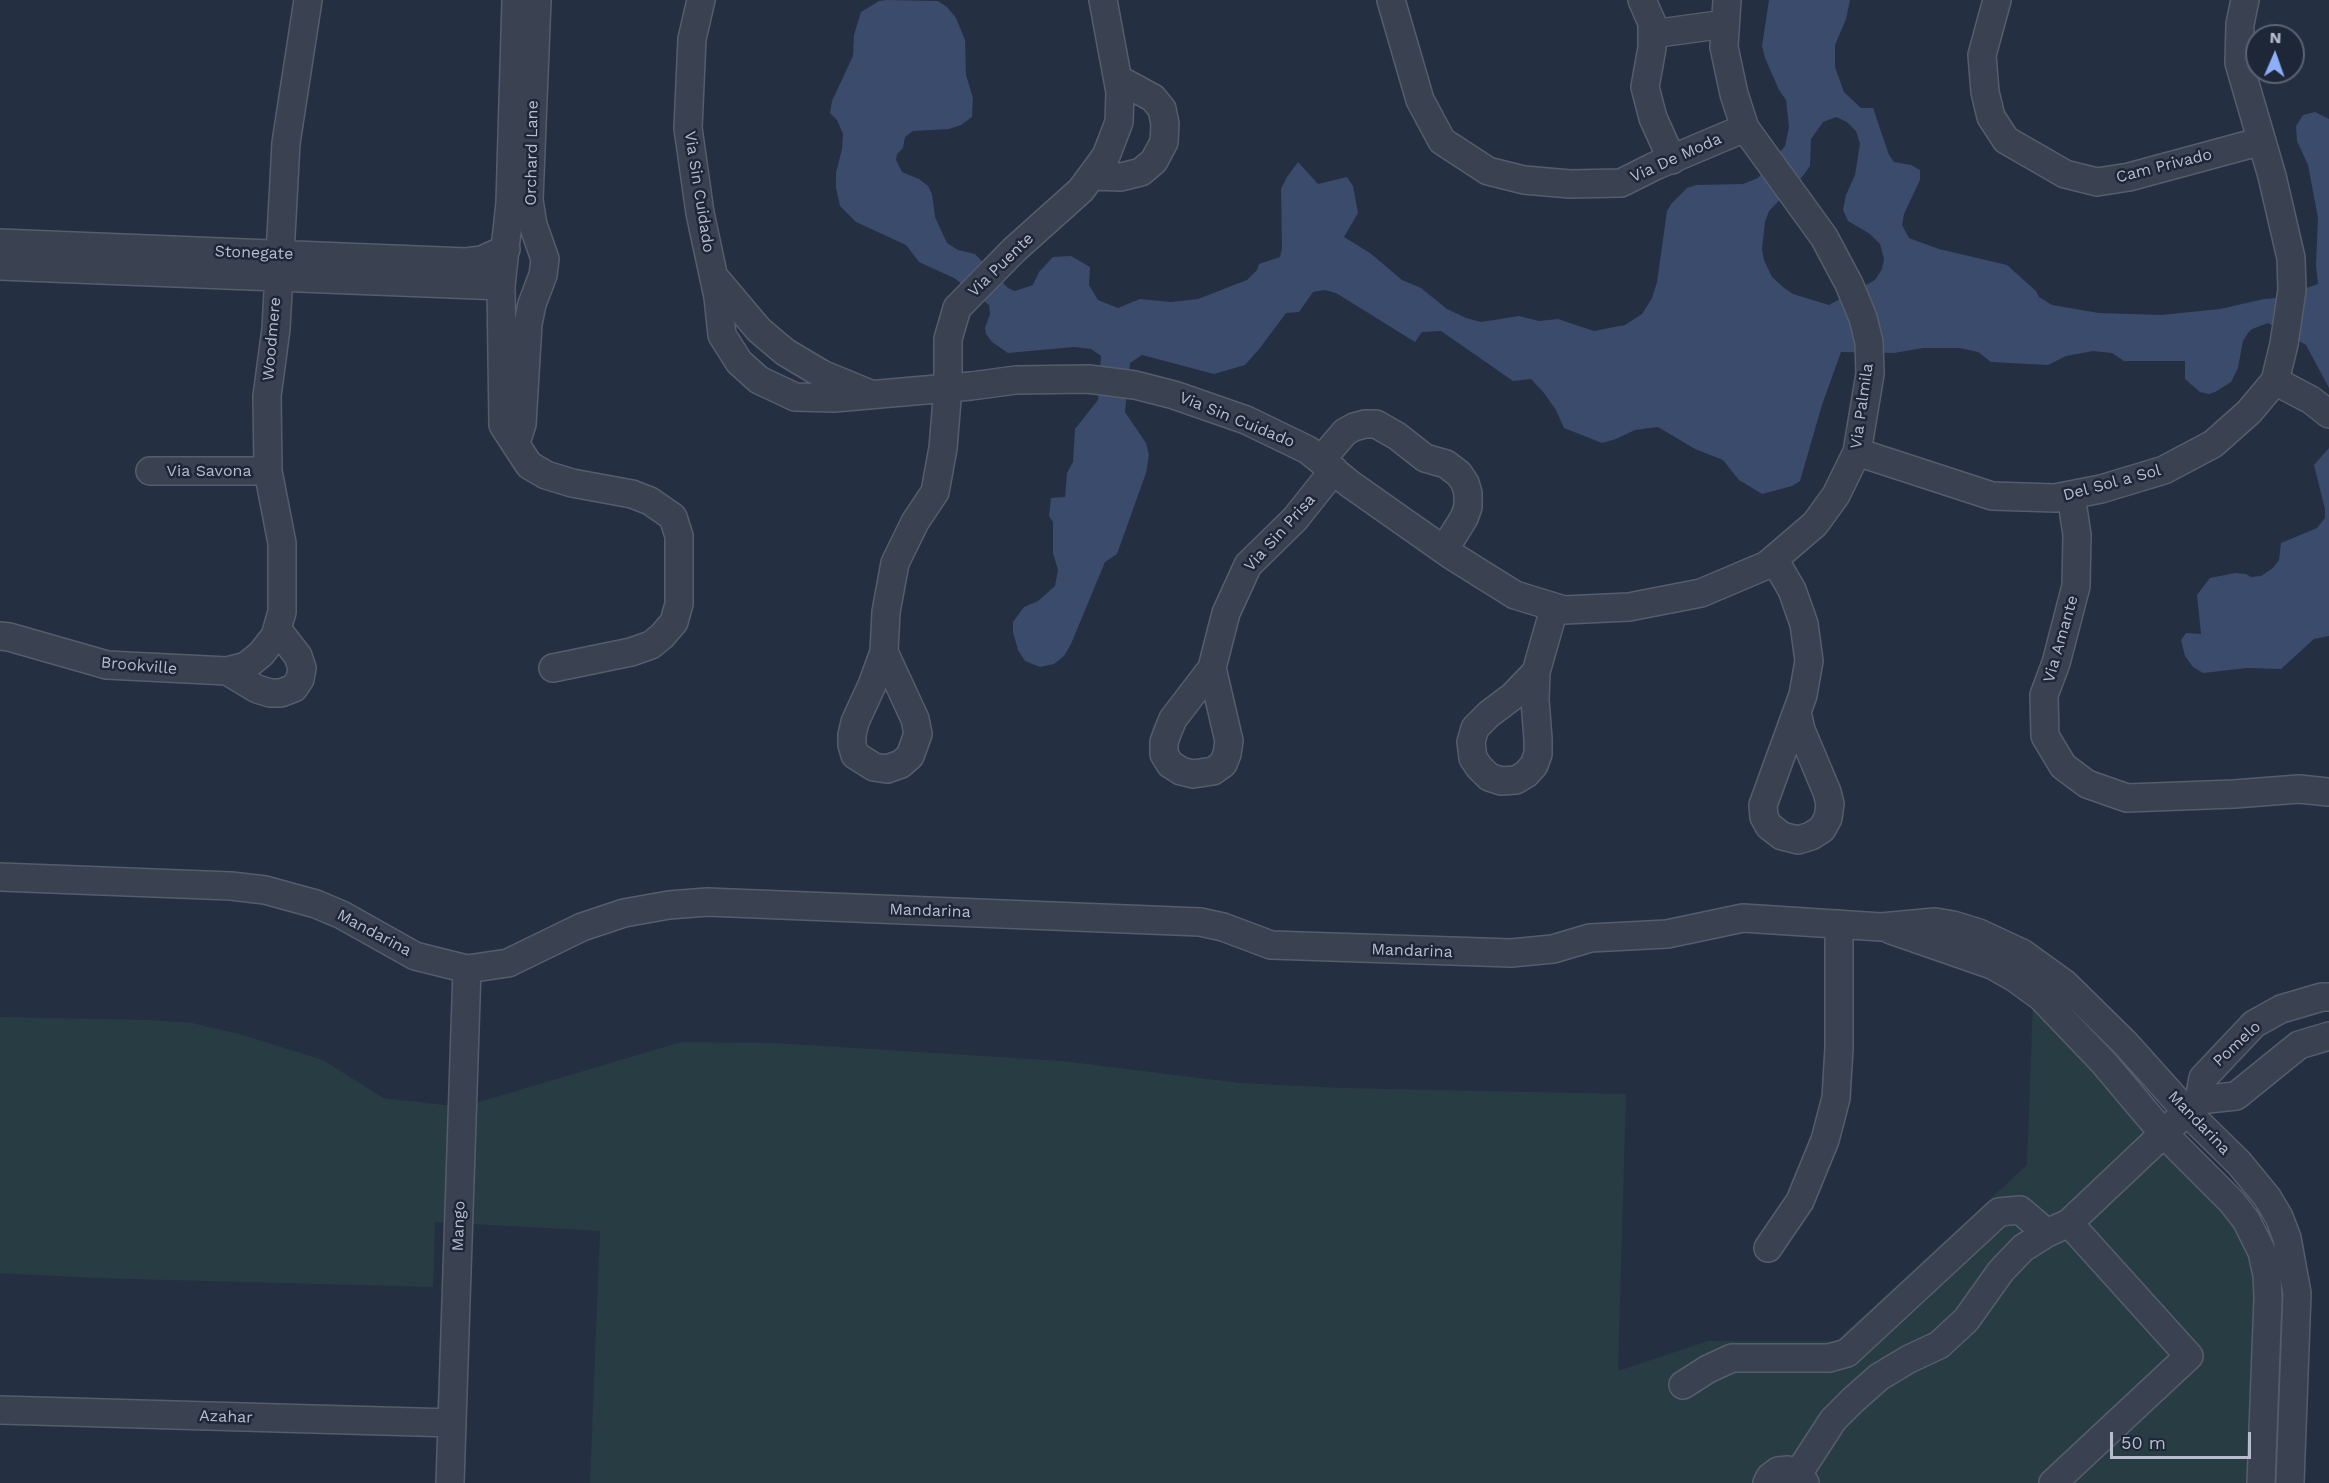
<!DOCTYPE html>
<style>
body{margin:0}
#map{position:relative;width:2329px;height:1483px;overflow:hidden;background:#252f42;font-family:"Work Sans",sans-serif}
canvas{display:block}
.north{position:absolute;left:2245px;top:24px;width:60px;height:60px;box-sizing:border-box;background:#1e2737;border:2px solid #5b6373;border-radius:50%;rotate:2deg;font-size:16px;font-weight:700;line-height:24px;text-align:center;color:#b7bdcc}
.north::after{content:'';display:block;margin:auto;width:21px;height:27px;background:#8daefa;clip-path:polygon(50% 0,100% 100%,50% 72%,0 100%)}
.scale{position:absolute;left:2110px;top:1432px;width:141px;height:27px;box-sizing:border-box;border:3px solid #b7bdcc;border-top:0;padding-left:8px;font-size:18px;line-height:21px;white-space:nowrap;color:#b7bdcc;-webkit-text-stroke:4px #1e2737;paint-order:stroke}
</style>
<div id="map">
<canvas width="2329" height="1483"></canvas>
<div class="north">N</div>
<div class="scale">50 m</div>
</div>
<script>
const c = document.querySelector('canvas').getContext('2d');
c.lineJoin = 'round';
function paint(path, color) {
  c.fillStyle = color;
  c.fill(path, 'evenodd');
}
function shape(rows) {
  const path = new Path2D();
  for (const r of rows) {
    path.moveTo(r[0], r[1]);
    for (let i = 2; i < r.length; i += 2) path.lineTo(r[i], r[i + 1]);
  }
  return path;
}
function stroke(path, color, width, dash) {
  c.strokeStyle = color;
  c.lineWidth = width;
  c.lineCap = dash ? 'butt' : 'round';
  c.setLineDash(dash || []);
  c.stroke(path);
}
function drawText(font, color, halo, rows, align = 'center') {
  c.font = font + ' "Work Sans",sans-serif';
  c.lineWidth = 5;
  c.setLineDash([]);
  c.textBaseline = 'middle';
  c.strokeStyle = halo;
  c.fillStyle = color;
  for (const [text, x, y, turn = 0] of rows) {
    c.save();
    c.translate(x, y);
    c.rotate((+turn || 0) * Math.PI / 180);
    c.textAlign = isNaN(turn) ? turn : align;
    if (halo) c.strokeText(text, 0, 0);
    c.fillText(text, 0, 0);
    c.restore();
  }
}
paint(shape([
 [2033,1002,2223,1207,2253,1260,2259,1299,2253,1483,590,1483,600,1231,435,1222,433,1287,95,1278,0,1273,0,1017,150,1020,192,1023,239,1034,323,1060,383,1098,444,1105,476,1103,681,1042,775,1043,1062,1061,1240,1083,1341,1088,1626,1094,1618,1371,1708,1341,1836,1341,2027,1165]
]), '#283d43');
paint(shape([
 [887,0,938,1,947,7,956,18,965,40,966,75,973,98,972,117,961,125,949,129,913,131,905,137,903,148,897,154,896,160,902,172,919,179,928,186,932,194,935,217,947,243,958,250,975,254,1008,288,1015,291,1033,285,1039,272,1053,257,1071,256,1090,267,1089,285,1098,300,1118,308,1140,299,1171,302,1198,299,1247,280,1257,270,1259,264,1280,257,1282,248,1281,189,1287,177,1298,162,1318,184,1347,177,1353,186,1358,213,1344,237,1370,253,1402,280,1421,288,1447,309,1466,318,1481,322,1519,316,1539,321,1558,319,1594,331,1625,325,1642,314,1652,298,1657,282,1667,211,1672,203,1687,188,1696,185,1743,184,1758,178,1785,146,1789,127,1786,100,1779,90,1765,58,1762,46,1769,0,1850,0,1846,19,1835,45,1835,67,1844,92,1861,108,1873,108,1889,155,1894,162,1911,165,1920,170,1920,180,1904,214,1902,225,1909,238,1939,249,2007,265,2036,291,2039,297,2052,305,2099,313,2161,315,2220,309,2264,299,2278,298,2318,284,2316,265,2318,218,2308,165,2297,141,2296,126,2303,115,2315,112,2329,119,2329,388,2306,345,2268,323,2252,329,2248,333,2243,341,2238,368,2231,382,2215,392,2209,394,2200,392,2185,379,2185,361,2124,361,2112,353,2093,351,2066,356,2048,365,1991,362,1978,352,1960,348,1923,348,1894,353,1841,352,1822,405,1800,481,1792,486,1762,494,1739,480,1723,460,1695,449,1658,427,1635,430,1616,439,1602,443,1564,428,1556,410,1544,393,1531,379,1513,381,1441,331,1422,332,1415,342,1336,293,1325,290,1313,292,1299,312,1286,313,1260,348,1245,365,1214,374,1142,355,1130,363,1125,412,1146,443,1149,455,1146,473,1117,554,1105,562,1071,644,1064,656,1054,664,1040,667,1025,661,1018,650,1013,632,1013,622,1024,607,1038,601,1055,586,1058,570,1053,553,1053,522,1049,516,1051,498,1065,497,1067,473,1073,462,1075,429,1098,400,1101,356,1091,349,1074,347,1008,353,992,342,986,334,985,328,990,314,989,305,954,278,919,262,906,245,856,222,840,206,836,188,836,173,842,149,843,134,837,120,830,113,832,101,853,56,854,35,861,12,879,1],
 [1836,117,1847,122,1856,131,1860,144,1855,175,1846,195,1843,210,1848,221,1870,234,1880,244,1884,259,1882,269,1875,280,1829,305,1793,294,1783,287,1772,277,1764,260,1762,249,1765,222,1769,211,1802,177,1810,166,1811,139,1823,122],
 [2329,448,2329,636,2314,639,2281,669,2247,668,2203,673,2193,667,2185,656,2181,640,2186,633,2201,634,2197,595,2210,578,2235,573,2246,574,2251,577,2261,576,2273,568,2279,560,2281,543,2317,528,2325,518,2325,509,2314,465]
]), '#3b4b6b');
const minor = shape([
 [516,0,510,203,501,286,503,425,529,465,546,475,572,483,632,494,650,501,673,517,679,536,679,604,674,622,662,636,651,645,631,652,553,668],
 [701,0,692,39,688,128,700,213,718,297,722,335,739,362,759,380,795,397,834,398,971,386,1016,380,1088,379,1135,385,1174,395,1246,420,1308,450,1350,484,1451,555,1515,595,1564,610,1629,607,1701,593,1767,565,1815,524,1836,495,1857,452,1870,374,1869,342,1863,318,1849,284,1824,237,1745,128,1734,94,1724,47,1727,0],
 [1391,0,1420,100,1442,141,1488,171,1524,180,1570,184,1621,183,1655,166,1745,128],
 [1642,0,1652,23,1652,48,1645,87,1653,118,1672,160],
 [1997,0,1982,55,1985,92,1991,117,2006,140,2065,174,2097,182,2129,177,2262,141],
 [1652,34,1725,24],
 [1092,176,1121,177,1141,172,1154,161,1164,142,1165,124,1162,109,1153,98,1118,79],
 [0,243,466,262,482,260,506,249],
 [0,266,501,286],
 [715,278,759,330,785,352,822,374,868,393],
 [2275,381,2311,400,2329,414],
 [516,443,522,424,528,324,532,304,543,275,545,259,533,225,529,200,537,0],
 [1857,452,1992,496,2055,498,2101,489,2164,470,2213,444,2249,412,2275,381,2284,344,2292,290,2291,258,2272,176,2239,63,2240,24,2245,0],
 [1321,460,1345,432,1354,427,1365,424,1376,424,1397,436,1425,458,1446,464,1459,474,1465,483,1468,493,1468,507,1464,518,1444,550],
 [150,471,268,471],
 [2071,495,2077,535,2076,586,2056,663,2044,695,2045,736,2063,766,2087,784,2127,798,2234,794,2299,789,2329,792],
 [1774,559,1792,590,1804,624,1809,661,1803,695,1763,805,1764,817,1769,826,1782,836,1798,840,1811,836,1822,829,1828,818,1830,804,1827,792,1801,730,1797,712],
 [0,636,9,637,107,665,227,671,246,666,261,654,275,636,282,612,282,543,268,471,267,396,276,329,286,143,308,0],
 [884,652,915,719,918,734,910,756,901,764,887,769,874,767,855,755,852,745,852,735,855,722,872,685,884,652,886,612,895,563,915,522,935,492,943,448,948,388,948,339,957,308,1014,250,1081,190,1106,156,1119,122,1120,92,1103,0],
 [1212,668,1229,741,1227,754,1223,764,1213,771,1193,774,1181,771,1170,764,1164,754,1164,742,1168,731,1173,719,1212,668,1226,613,1248,565,1295,519,1334,470],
 [227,671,257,689,270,693,281,693,294,688,300,679,302,668,298,656,277,629],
 [1536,672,1513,696,1489,714,1475,728,1471,742,1473,758,1479,767,1489,777,1501,781,1516,780,1526,774,1534,765,1538,754,1538,739,1535,700,1536,672,1554,609],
 [0,877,231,886,265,890,316,904,342,915,415,956,467,969,508,963,582,927,624,913,669,905,707,902,1200,922,1223,927,1271,945,1511,953,1553,949,1590,938,1667,934,1743,918,1881,927,1935,922,1953,925,1979,933,2022,953,2065,984,2126,1044,2186,1111,2239,1163,2267,1197,2279,1217,2287,1238,2297,1293,2290,1483],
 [1891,930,1992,965,2015,978,2041,997,2104,1063,2163,1133,2232,1202,2246,1220,2262,1252,2267,1275,2268,1298,2261,1483],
 [2199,1100,2203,1078,2254,1024,2281,1009,2322,997,2329,997],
 [1768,1248,1800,1201,1825,1140,1836,1098,1839,1048,1839,924],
 [1683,1385,1708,1369,1732,1358,1829,1358,1847,1353,1999,1212,2020,1210,2047,1233],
 [0,1410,452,1423],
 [1798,1474,1833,1420,1853,1400,1879,1377,1909,1359,1939,1345,1966,1320,2001,1271,2023,1248,2047,1233,2069,1223,2199,1100,2236,1096,2299,1045,2329,1036],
 [450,1483,467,969],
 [1767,1483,1770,1477,1778,1471,1788,1470,1798,1474,1805,1483],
 [2053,1483,2189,1356,2069,1223]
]);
stroke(minor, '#555d6c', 30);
stroke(minor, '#3a4252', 27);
drawText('16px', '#b7bdcc', '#1e2737', [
 ["Orchard Lane",532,153,-89],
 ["Via De Moda",1676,158,-24],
 ["Cam Privado",2164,166,-14],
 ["Via Sin Cuidado",699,192,81],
 ["Stonegate",254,253,2],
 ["Via Puente",1001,265,-44],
 ["Woodmere",272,339,-85],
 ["Via Palmila",1862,406,-82],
 ["Via Sin Cuidado",1237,420,22],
 ["Via Savona",209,471],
 ["Del Sol a Sol",2112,483,-15],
 ["Via Sin Prisa",1280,533,-48],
 ["Via Amante",2061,639,-74],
 ["Brookville",139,666,5],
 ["Mandarina",930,911,2],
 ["Mandarina",374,933,28],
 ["Mandarina",1412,951,2],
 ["Pomelo",2237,1044,-43],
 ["Mandarina",2199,1123,46],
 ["Mango",459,1226,-88],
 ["Azahar",226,1417,2]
]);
</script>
